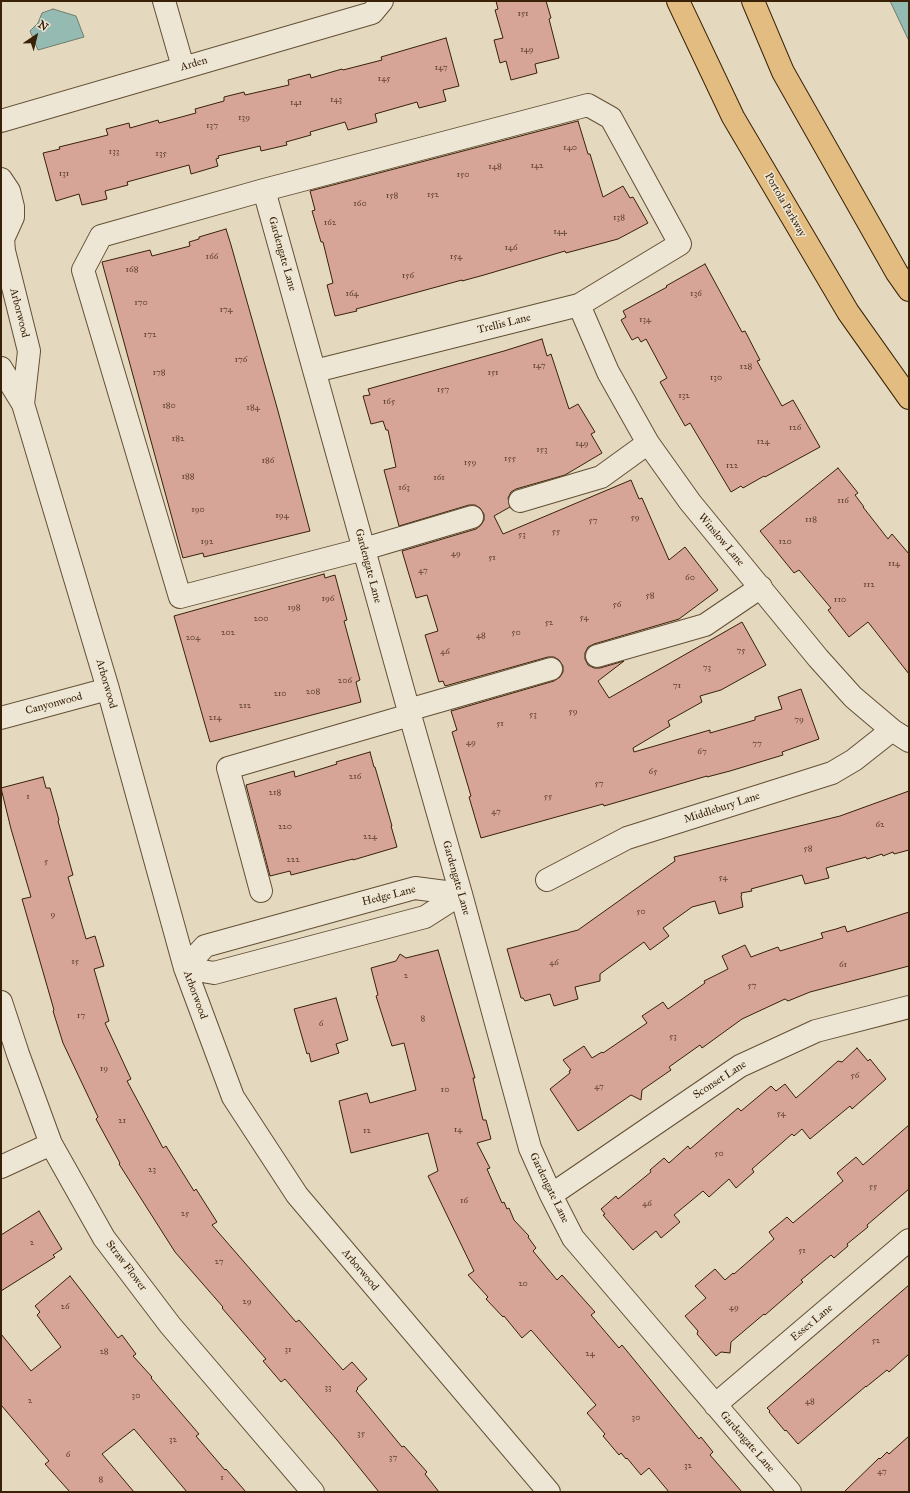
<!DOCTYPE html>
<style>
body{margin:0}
#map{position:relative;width:910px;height:1493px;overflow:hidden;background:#e4d9bf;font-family:"IM FELL Great Primer",serif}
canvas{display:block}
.frame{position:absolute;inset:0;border:2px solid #382106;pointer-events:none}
.north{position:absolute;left:16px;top:16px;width:40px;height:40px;-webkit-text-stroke:3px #ede6d5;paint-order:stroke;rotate:35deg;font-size:11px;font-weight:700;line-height:16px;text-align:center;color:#382106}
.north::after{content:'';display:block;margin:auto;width:14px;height:18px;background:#382106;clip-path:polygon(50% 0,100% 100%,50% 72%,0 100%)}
</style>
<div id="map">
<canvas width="910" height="1493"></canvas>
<div class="frame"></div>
<div class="north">N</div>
</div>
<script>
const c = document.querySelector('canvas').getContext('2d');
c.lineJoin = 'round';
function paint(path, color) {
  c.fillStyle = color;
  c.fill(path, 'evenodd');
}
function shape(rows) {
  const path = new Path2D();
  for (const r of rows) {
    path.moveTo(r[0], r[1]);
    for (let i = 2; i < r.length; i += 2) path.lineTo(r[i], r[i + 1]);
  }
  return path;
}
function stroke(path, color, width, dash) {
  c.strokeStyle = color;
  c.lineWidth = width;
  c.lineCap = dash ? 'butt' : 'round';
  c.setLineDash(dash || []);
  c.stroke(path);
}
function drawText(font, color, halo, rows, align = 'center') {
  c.font = font + ' "IM FELL Great Primer",serif';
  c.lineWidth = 3;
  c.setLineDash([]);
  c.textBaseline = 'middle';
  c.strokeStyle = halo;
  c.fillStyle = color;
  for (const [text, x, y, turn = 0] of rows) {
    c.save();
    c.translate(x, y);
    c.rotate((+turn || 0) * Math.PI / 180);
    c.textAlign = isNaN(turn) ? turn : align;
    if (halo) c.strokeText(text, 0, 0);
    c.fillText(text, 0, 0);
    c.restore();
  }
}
const water = shape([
 [890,1,909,1,909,41,890,1],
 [53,9,76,16,84,37,38,50,30,31,38,23,42,13,53,9]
]);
paint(water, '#95bab2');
stroke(water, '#707d6d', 1);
const building = shape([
 [496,1,546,1,551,18,549,19,559,58,535,64,537,73,511,80,506,61,500,63,494,40,503,38,495,10,498,9,496,1],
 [446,38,459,86,443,90,446,101,419,108,417,102,375,114,377,122,348,130,345,122,310,132,311,135,286,142,287,145,261,151,260,146,218,156,219,158,216,159,218,166,191,174,189,165,127,182,128,185,105,191,107,199,82,205,79,194,56,201,43,153,60,149,59,147,108,135,106,129,129,123,130,128,158,120,159,123,196,113,195,109,224,101,224,97,244,92,245,95,289,85,288,80,310,74,311,78,342,69,343,70,382,60,381,57,446,38],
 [578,121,588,154,590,154,603,197,623,186,630,198,633,197,648,223,618,239,566,253,565,251,484,275,462,281,462,280,356,309,357,311,335,316,327,285,333,283,323,242,321,242,312,211,315,210,310,191,578,121],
 [226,229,231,245,278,411,310,531,204,557,203,553,183,558,102,262,150,250,152,256,190,246,189,242,199,239,199,237,226,229],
 [705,264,742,332,745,331,760,360,757,361,782,406,793,400,820,447,765,477,764,476,743,488,741,486,731,492,690,423,685,426,660,382,667,378,646,339,641,342,638,337,632,340,621,320,626,317,623,311,667,287,666,286,705,264],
 [542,339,547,356,551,354,569,409,578,404,595,432,591,434,602,453,565,475,516,489,511,492,508,498,510,507,494,516,503,534,631,480,639,499,642,498,669,560,685,547,718,590,679,619,594,644,588,647,585,653,585,659,588,665,594,668,600,668,624,661,598,681,609,698,742,622,766,665,721,690,700,696,702,702,668,721,670,726,633,748,634,752,710,730,710,733,755,720,755,717,782,709,778,697,801,689,819,739,782,752,783,755,730,771,707,777,707,776,604,806,603,804,481,838,469,797,471,796,452,732,457,730,451,711,554,681,560,677,563,672,563,666,559,660,554,657,548,657,445,686,443,681,439,682,425,635,438,631,427,595,416,598,402,551,476,529,481,525,484,520,484,514,480,508,475,505,469,505,399,526,384,470,396,467,388,430,386,430,383,421,371,424,363,396,370,395,368,389,504,351,542,339],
 [838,468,858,493,855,495,864,507,863,507,888,539,892,534,909,554,909,674,868,622,849,637,828,610,831,608,799,570,794,573,760,531,838,468],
 [324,574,325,578,335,575,347,620,344,621,360,680,356,682,361,702,210,742,174,616,324,574],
 [370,752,374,767,375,767,392,826,391,826,397,847,353,860,353,859,291,875,290,871,270,876,246,785,294,771,295,777,337,764,336,762,370,752],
 [43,777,46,788,50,788,59,820,58,821,73,875,68,877,86,939,95,936,104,966,94,969,109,1021,105,1023,131,1079,127,1081,163,1148,166,1146,194,1191,196,1189,217,1222,212,1225,296,1322,299,1320,343,1370,352,1362,367,1379,357,1388,358,1389,356,1391,402,1447,404,1446,427,1472,425,1474,439,1492,379,1492,337,1440,285,1379,281,1382,263,1361,266,1359,222,1308,223,1307,175,1252,119,1164,120,1163,96,1119,98,1117,63,1043,53,1011,54,1010,22,899,31,897,11,829,1,788,43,777],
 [909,791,909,850,894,854,893,852,883,856,882,854,867,859,866,857,826,868,829,878,805,884,802,875,751,889,752,891,741,893,742,895,741,896,743,907,719,914,715,901,692,907,663,928,669,936,650,950,644,942,600,974,600,981,575,987,578,999,554,1006,550,994,525,1001,523,998,521,998,507,949,578,930,675,861,674,857,840,816,909,791],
 [909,912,909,966,810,992,788,1001,785,999,742,1019,702,1048,700,1045,669,1067,671,1070,642,1090,641,1100,631,1095,583,1128,578,1131,550,1089,570,1073,569,1071,571,1070,563,1060,584,1046,592,1058,602,1052,603,1053,647,1023,642,1016,663,1002,668,1009,705,983,704,981,728,969,722,956,745,945,751,957,778,947,780,951,823,938,821,933,836,929,845,926,847,932,909,912],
 [438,950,475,1078,473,1078,483,1120,486,1120,491,1139,477,1143,490,1168,487,1169,502,1203,504,1202,507,1209,509,1208,514,1220,529,1236,528,1237,536,1248,533,1251,557,1280,562,1275,595,1312,591,1315,619,1348,622,1345,699,1439,701,1437,713,1452,710,1455,742,1492,669,1492,649,1468,641,1475,627,1458,626,1459,621,1453,619,1455,603,1436,605,1434,587,1413,596,1405,531,1330,522,1338,504,1316,503,1317,486,1299,488,1297,468,1275,474,1271,428,1176,438,1171,428,1133,351,1153,339,1101,367,1093,370,1103,416,1090,404,1043,392,1046,376,996,378,995,371,968,396,961,400,954,406,958,438,950],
 [336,998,348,1040,336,1044,339,1053,311,1062,309,1053,307,1054,294,1009,336,998],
 [857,1048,868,1061,870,1059,886,1079,852,1109,850,1106,810,1139,802,1129,794,1136,792,1134,752,1169,754,1172,736,1188,729,1179,709,1197,703,1191,674,1215,680,1222,661,1238,656,1231,633,1250,603,1215,605,1214,601,1209,616,1196,618,1199,651,1172,650,1170,664,1158,669,1163,688,1146,690,1149,738,1108,741,1111,771,1086,776,1091,785,1084,796,1098,838,1061,842,1062,857,1048],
 [909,1125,909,1189,867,1225,868,1227,847,1244,848,1246,834,1258,831,1255,801,1280,803,1282,765,1315,764,1314,731,1342,730,1353,721,1352,716,1356,697,1334,698,1331,685,1316,706,1298,695,1286,715,1269,725,1280,733,1273,734,1274,774,1239,769,1232,787,1217,793,1223,843,1181,837,1173,856,1157,863,1165,909,1125],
 [39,1211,62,1249,53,1255,55,1257,1,1291,1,1235,39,1211],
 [70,1276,118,1338,122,1335,136,1354,133,1356,152,1377,151,1378,199,1434,196,1436,225,1470,226,1469,246,1492,187,1492,134,1429,102,1454,134,1492,70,1492,45,1464,49,1461,1,1405,1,1334,31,1371,61,1347,37,1315,40,1312,35,1306,70,1276],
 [909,1285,909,1354,889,1372,887,1370,866,1387,866,1386,798,1444,786,1430,785,1431,769,1412,770,1411,767,1408,909,1285],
 [909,1436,909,1492,844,1492,879,1458,880,1459,887,1452,889,1454,909,1436]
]);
paint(building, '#d6a597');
stroke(building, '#382106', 1);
const minor = shape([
 [164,1,183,67],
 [1,121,372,13,382,1],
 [1,179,9,191,13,207,13,217,3,239,4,251,29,351,23,404],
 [264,190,410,715,461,894,530,1148,551,1195,573,1238,790,1492],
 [579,305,608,372,648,443,690,502,818,658,853,697,892,730,909,741],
 [1,368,23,404,108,689,185,968,233,1097,297,1195,549,1492],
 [315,371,579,305,680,244,611,118,588,105,264,190,101,236,83,270,180,597,364,549,472,517],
 [520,501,601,477,648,443],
 [597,656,705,625,761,587],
 [408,710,551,669],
 [1,718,108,689],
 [547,880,627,838,832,773,854,760,892,730],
 [261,891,228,768,410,715],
 [185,968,205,946,415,888,461,894],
 [185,968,214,973,425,917,461,894],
 [1,1002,18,1054,51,1144,104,1238,170,1325,313,1492],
 [1,1167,51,1144],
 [551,1195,740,1066,816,1031,909,1007],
 [715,1405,909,1240]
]);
const major = shape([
 [678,1,733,117,848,312,909,398],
 [753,1,783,72,897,273,909,290]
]);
stroke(minor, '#634f34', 24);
stroke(major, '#382106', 24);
stroke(minor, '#ede6d5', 22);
stroke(major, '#e2bc80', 22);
drawText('9px', '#60422a', null, [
 ["151",523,14],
 ["149",527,50],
 ["147",441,68],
 ["145",384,79],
 ["143",336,100],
 ["141",296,103],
 ["139",244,118],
 ["137",212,126],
 ["140",570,148],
 ["133",114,152],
 ["135",161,154],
 ["142",537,166],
 ["148",495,167],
 ["131",64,174],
 ["150",463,175],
 ["152",433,195],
 ["158",392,196],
 ["160",360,204],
 ["138",619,218],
 ["162",330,223],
 ["144",560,232],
 ["146",511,248],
 ["166",212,257],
 ["154",456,257],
 ["168",132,270],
 ["156",408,276],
 ["164",352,294],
 ["136",696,294],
 ["170",141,303],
 ["174",226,310],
 ["134",645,320],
 ["172",150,335],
 ["176",241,360],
 ["147",539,366],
 ["128",746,367],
 ["178",159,373],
 ["151",493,373],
 ["130",716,378],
 ["157",443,390],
 ["132",684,396],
 ["165",389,402],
 ["180",169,406],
 ["184",253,408],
 ["126",795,428],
 ["182",178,439],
 ["124",763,442],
 ["149",582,444],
 ["153",542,450],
 ["155",510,459],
 ["186",268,461],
 ["159",470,463],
 ["122",732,466],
 ["188",188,477],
 ["161",439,478],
 ["163",404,488],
 ["116",843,501],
 ["190",198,510],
 ["194",282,516],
 ["59",635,518],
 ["118",811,520],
 ["57",593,521],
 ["55",556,532],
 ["53",522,535],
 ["192",207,542],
 ["120",785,542],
 ["49",456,554],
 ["51",492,558],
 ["114",894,564],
 ["47",423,571],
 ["60",690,578],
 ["112",869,585],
 ["58",650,596],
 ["196",328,599],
 ["110",840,600],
 ["56",617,605],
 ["198",294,608],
 ["54",584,618],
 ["200",261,619],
 ["52",549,623],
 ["202",228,633],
 ["50",516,633],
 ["48",481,636],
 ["204",193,638],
 ["75",741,651],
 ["46",445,652],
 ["73",707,668],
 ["206",345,681],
 ["71",677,686],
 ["208",313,692],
 ["210",280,694],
 ["212",245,706],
 ["59",573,712],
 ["53",533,715],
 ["214",215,718],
 ["79",799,720],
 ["51",500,724],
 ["49",471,743],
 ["77",757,744],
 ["67",702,752],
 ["65",653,772],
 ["216",355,777],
 ["57",599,784],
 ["218",275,793],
 ["1",28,797],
 ["55",548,797],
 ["47",496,812],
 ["62",880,825],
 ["220",285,827],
 ["224",370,837],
 ["58",808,849],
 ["222",293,860],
 ["5",46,862],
 ["54",723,878],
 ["50",641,912],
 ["9",53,915],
 ["15",75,962],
 ["46",554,963],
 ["61",843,965],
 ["2",406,976],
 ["57",752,986],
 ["17",81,1016],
 ["8",423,1019],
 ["6",321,1024],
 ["53",673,1037],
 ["19",104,1069],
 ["56",855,1076],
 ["47",599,1087],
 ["10",445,1090],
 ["54",781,1114],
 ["21",122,1121],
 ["14",458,1130],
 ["12",367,1131],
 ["50",719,1154],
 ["23",152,1170],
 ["55",873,1187],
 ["16",464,1201],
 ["46",647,1204],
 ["25",185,1214],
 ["2",32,1243],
 ["51",802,1251],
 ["27",219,1262],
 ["20",523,1284],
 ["29",247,1302],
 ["26",65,1307],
 ["49",734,1308],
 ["52",876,1341],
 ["31",288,1350],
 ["28",104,1352],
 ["24",590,1354],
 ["33",328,1388],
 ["30",136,1396],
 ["2",30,1401],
 ["48",810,1402],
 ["30",636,1418],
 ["35",361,1434],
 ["32",173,1440],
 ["6",68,1455],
 ["37",393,1458],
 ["32",688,1466],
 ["47",882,1472],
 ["1",222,1478],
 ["8",101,1480]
]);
drawText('11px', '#382106', '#ede6d5', [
 ["Arden",194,64,-16],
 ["Portola Parkway",785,205,60],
 ["Gardengate Lane",282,254,74],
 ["Arborwood",19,313,76],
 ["Trellis Lane",504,324,-14],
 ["Winslow Lane",721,540,50],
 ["Gardengate Lane",368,566,75],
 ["Arborwood",106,684,74],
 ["Canyonwood",54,704,-15],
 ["Middlebury Lane",722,808,-18],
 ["Gardengate Lane",456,878,74],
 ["Hedge Lane",389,896,-14],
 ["Arborwood",195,995,70],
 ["Sconset Lane",720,1080,-33],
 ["Gardengate Lane",549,1188,64],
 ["Straw Flower",126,1266,53],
 ["Arborwood",360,1270,50],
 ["Essex Lane",812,1323,-40],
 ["Gardengate Lane",747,1442,49]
]);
</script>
